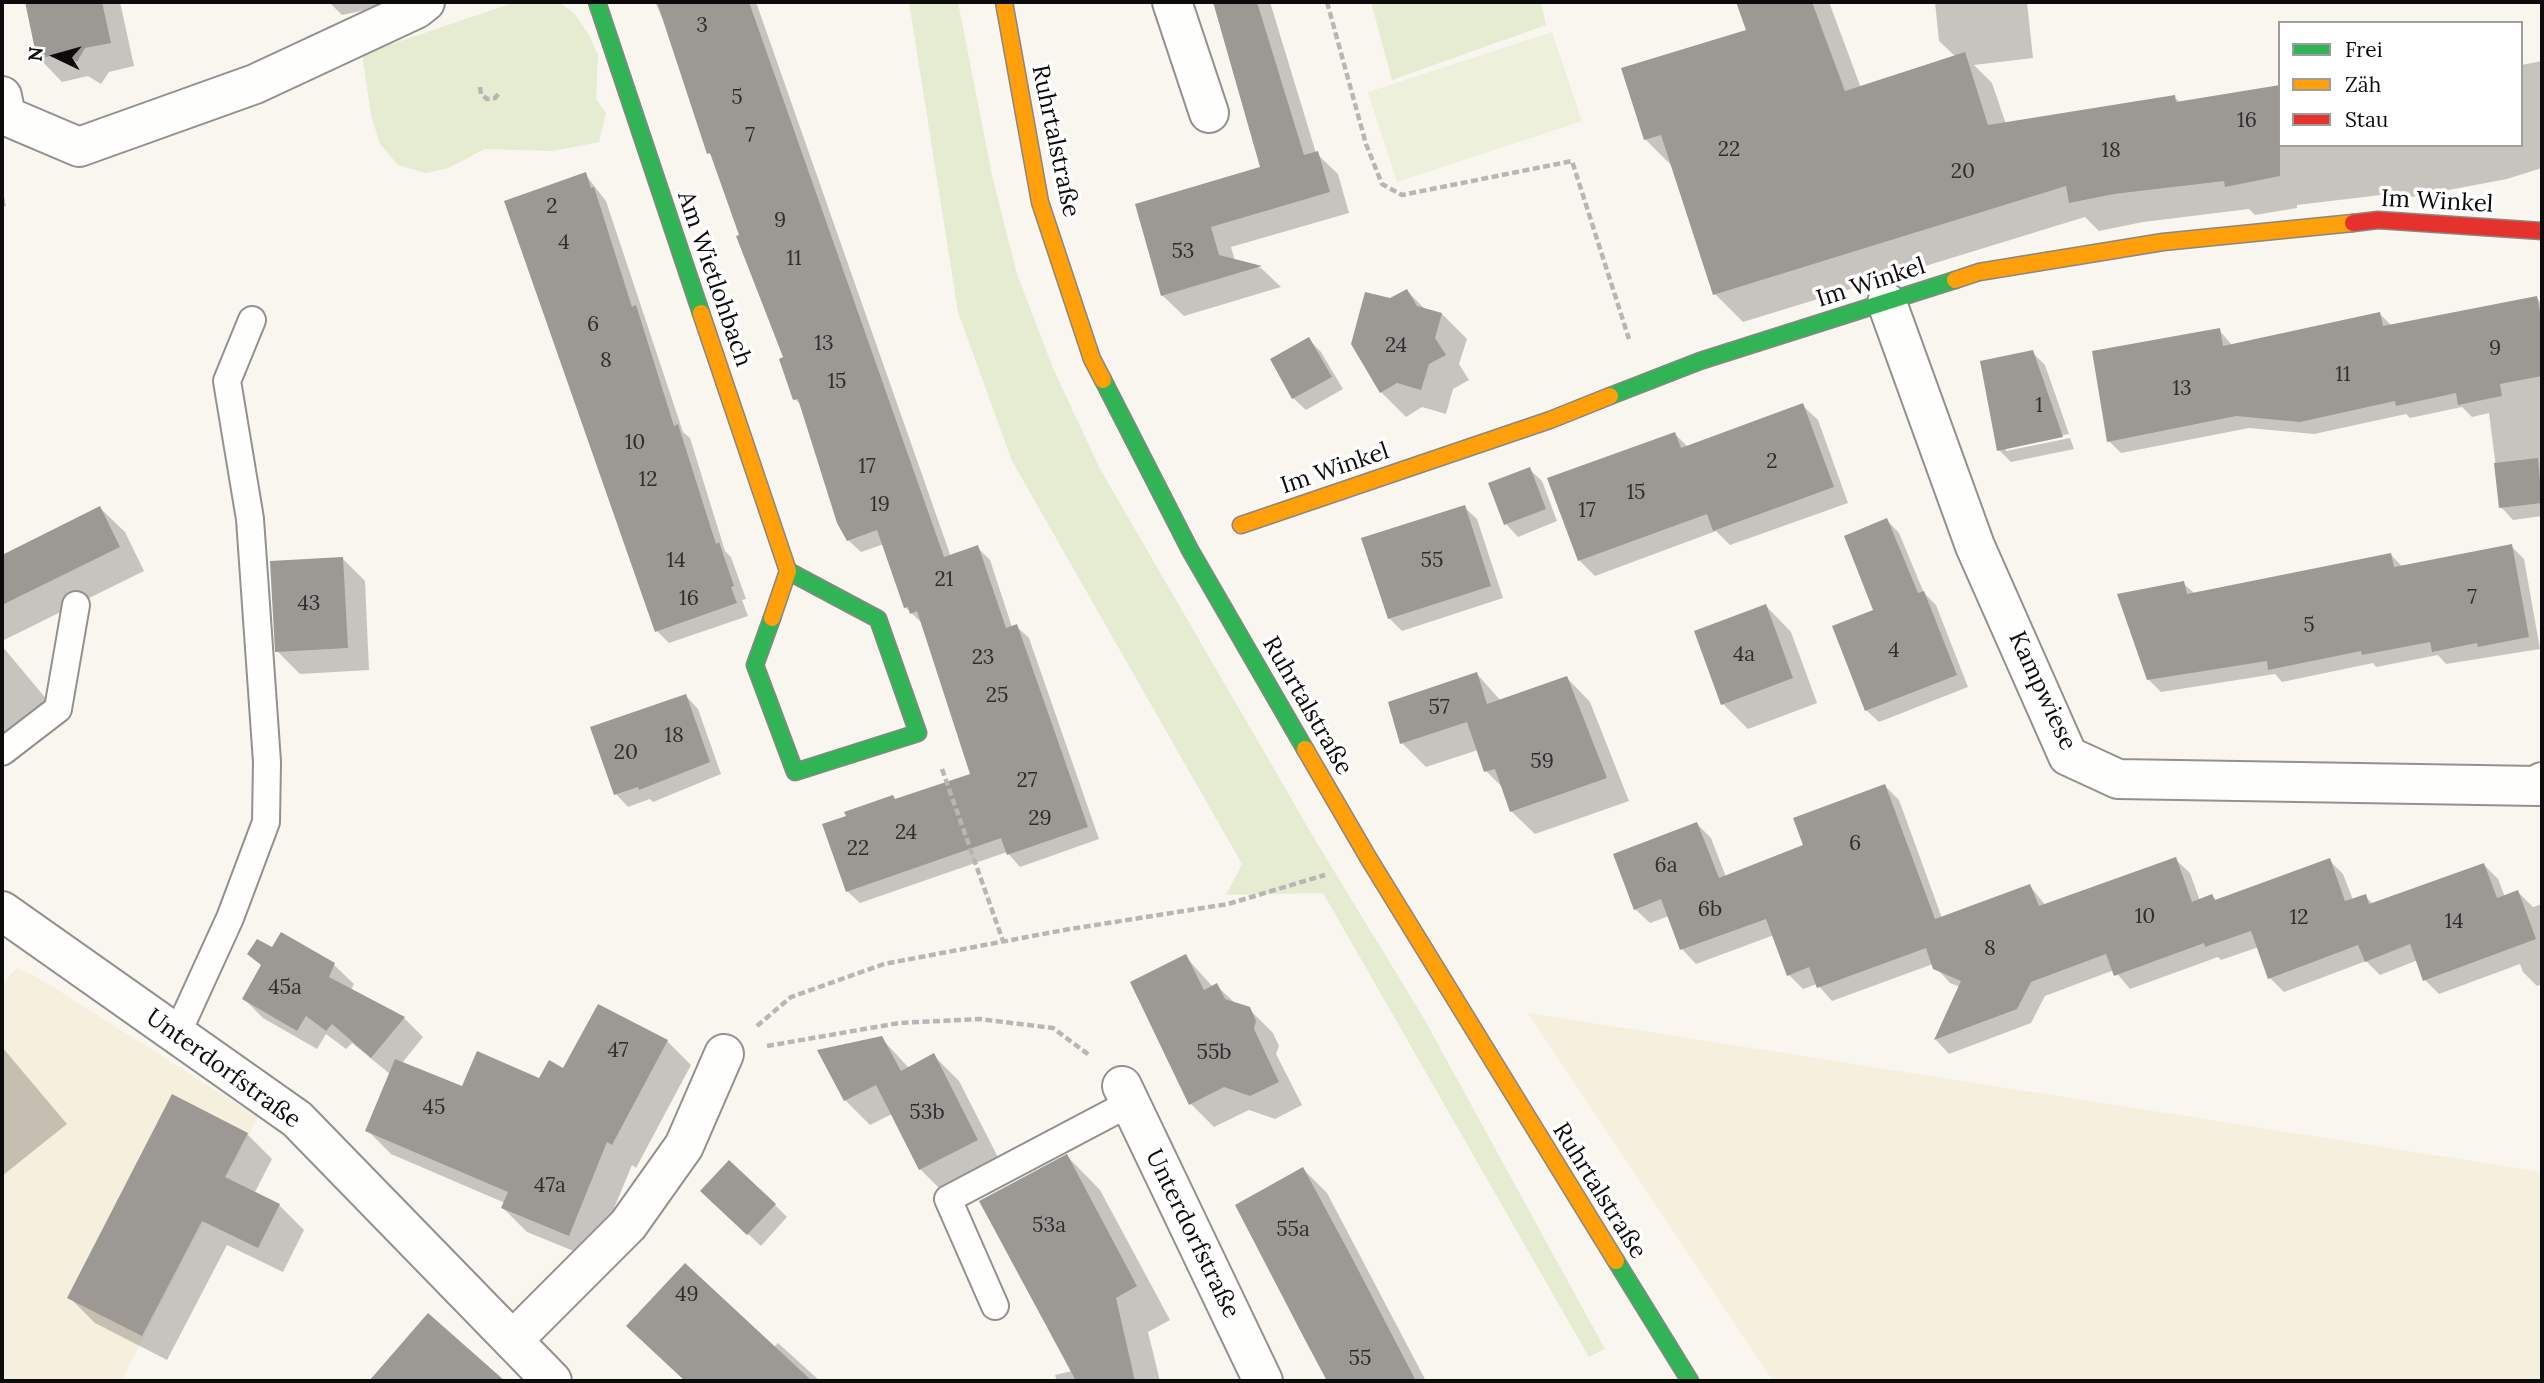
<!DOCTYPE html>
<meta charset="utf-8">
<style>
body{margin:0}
#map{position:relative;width:2544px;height:1383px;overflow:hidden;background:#f9f6ef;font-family:Lora,serif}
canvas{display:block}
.frame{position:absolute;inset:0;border:4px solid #0b0b0b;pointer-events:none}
.legend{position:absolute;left:2278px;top:21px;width:245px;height:126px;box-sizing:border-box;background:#fff;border:2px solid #9d9d9d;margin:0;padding:9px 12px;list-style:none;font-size:21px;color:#0b0b0b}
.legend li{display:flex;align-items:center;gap:14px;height:35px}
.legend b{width:35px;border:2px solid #9d9d9d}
.north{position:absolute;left:21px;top:21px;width:70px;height:70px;-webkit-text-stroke:5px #fff;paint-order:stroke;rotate:275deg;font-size:19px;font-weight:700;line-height:28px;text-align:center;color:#0b0b0b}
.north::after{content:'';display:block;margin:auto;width:24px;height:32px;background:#0b0b0b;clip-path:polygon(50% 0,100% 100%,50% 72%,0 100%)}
</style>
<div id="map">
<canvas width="2544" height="1383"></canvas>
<div class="frame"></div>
<ul class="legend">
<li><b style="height:9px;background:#30b455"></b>Frei</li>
<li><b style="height:9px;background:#ff9f0a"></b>Zäh</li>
<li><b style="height:9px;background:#e5322d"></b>Stau</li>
</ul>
<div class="north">N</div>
</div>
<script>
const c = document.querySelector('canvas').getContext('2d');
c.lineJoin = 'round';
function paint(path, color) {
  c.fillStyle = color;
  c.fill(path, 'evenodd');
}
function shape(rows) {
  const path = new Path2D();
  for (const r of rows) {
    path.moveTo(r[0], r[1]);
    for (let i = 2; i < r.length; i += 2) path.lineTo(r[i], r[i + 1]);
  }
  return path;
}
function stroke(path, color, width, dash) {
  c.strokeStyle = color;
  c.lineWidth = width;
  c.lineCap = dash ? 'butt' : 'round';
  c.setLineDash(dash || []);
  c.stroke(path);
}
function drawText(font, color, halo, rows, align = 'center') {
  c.font = font + ' Lora,serif';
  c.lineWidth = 7;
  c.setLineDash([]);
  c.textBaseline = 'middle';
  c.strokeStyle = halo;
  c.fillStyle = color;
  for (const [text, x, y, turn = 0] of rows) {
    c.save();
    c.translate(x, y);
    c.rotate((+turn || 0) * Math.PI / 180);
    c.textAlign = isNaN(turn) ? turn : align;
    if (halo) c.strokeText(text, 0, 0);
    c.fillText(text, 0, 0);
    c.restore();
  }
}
paint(shape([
 [17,968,37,977,258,1117,121,1381,2,1381,2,984],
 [1528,1013,2542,1172,2542,1381,1773,1381]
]), '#f5efdd');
paint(shape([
 [516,2,559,2,574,13,589,35,598,55,596,99,606,113,599,142,553,151,485,149,448,168,426,173,398,165,380,144,371,115,362,54],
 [909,2,958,2,992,175,1017,274,1053,368,1100,469,1317,843,1423,1017,1605,1349,1589,1357,1323,893,1226,895,1242,864,1012,461,958,312],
 [1371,2,1541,2,1546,25,1392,80]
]), '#e5ecd1');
paint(shape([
 [1552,32,1582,121,1397,182,1368,92]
]), '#edf0da');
paint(shape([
 [27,2,120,2,134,66,109,72,101,84,88,76,62,82,39,58],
 [329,2,404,2,342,15],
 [655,2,756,2,951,557,977,547,990,560,1012,627,1016,626,1029,638,1099,839,1020,867,1007,852,860,903,847,891,896,800,972,775,924,625,905,607,884,544,861,552,848,540,802,406,795,399,785,359,714,158,709,153,670,35],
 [1214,2,1270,2,1316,153,1338,174,1349,213,1231,247,1235,261,1261,268,1281,287,1184,316,1163,296,1137,205,1263,169],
 [1738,2,1829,2,1861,88,1956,57,1939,41,1935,2,2027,2,2033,58,1974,65,1992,83,2006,124,2174,97,2181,103,2280,145,2521,145,2521,65,2542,61,2542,168,2507,179,2411,197,2406,192,2297,205,2297,208,2255,215,2249,209,2143,222,2099,231,2085,217,1743,322,1715,294,1674,168,1645,139,1748,32],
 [585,174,606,201,683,432,690,438,725,551,731,557,746,599,742,600,748,616,669,643,657,631],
 [2,186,6,206,2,207],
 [1407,291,1426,310,1442,314,1467,339,1459,364,1469,380,1453,389,1446,414,1422,407,1406,417,1381,392,1391,300],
 [2537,298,2542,304,2542,516,2513,520,2501,507,2489,413,2472,417,2462,407,2410,418,2406,414,2314,434,2249,428,2121,453,2109,441,2219,330,2232,345,2380,314,2392,326],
 [1309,340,1321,352,1343,389,1306,410,1293,398],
 [2032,352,2045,365,2069,434,2006,447,2006,451,2070,438,2074,449,2011,462,1999,450],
 [1802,405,1818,420,1848,503,1730,545,1716,531,1595,576,1580,561,1550,479,1675,434,1688,447],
 [1529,469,1542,481,1557,521,1518,537,1506,524,1490,484],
 [1464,507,1477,519,1503,598,1402,631,1389,618],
 [100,508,125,532,144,571,2,641,2,557],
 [1887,520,1899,533,1924,593,1936,605,1968,687,1879,722,1866,710],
 [2511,546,2524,559,2540,649,2446,664,2438,655,2376,667,2373,663,2282,682,2275,674,2161,692,2148,679,2183,583,2195,594,2391,555,2403,567],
 [342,558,365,581,369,670,300,674,278,652],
 [1766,606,1791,632,1817,703,1748,729,1723,704],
 [2,646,64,720,13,763,2,752],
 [1477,674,1501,701,1567,678,1590,702,1629,801,1535,834,1511,811,1504,789,1486,771,1478,750,1426,767,1402,743,1390,703],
 [686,696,698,709,721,774,653,802,650,799,628,807,616,794],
 [1885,786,1899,800,1942,918,2030,886,2046,906,2175,859,2190,873,2200,901,2212,896,2217,901,2329,860,2343,874,2353,900,2365,896,2374,905,2484,865,2498,879,2505,897,2518,892,2533,907,2542,904,2542,984,2537,986,2523,972,2520,964,2439,994,2425,980,2418,960,2380,975,2366,961,2284,992,2270,978,2259,947,2221,960,2218,957,2130,989,2114,970,2045,996,2031,1023,1949,1054,1936,1040,1960,987,1950,983,1933,964,1832,1001,1817,984,1803,989,1789,975,1774,935,1696,964,1682,949,1669,916,1650,923,1635,909,1697,824,1711,838,1726,877,1805,846],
 [281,935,334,965,354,984,351,990,404,1018,423,1037,402,1063,463,1088,540,1080,667,1041,691,1065,636,1168,632,1165,593,1259,527,1232,503,1208,505,1203,391,1154,367,1130,390,1074,352,1043,346,1049,326,1034,317,1049,263,1018,244,999],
 [1185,956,1213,987,1217,986,1236,1004,1249,1009,1273,1033,1279,1046,1276,1054,1302,1105,1275,1119,1249,1110,1214,1127,1191,1104],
 [881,1038,909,1068,934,1056,959,1081,1002,1165,945,1194,920,1169,892,1114,870,1125,845,1100],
 [2,1047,67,1124,2,1176],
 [247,1134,272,1159,255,1192,279,1205,304,1230,283,1272,227,1245,167,1360,95,1323,70,1298],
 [1067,1156,1100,1190,1170,1320,1148,1332,1160,1381,1057,1381,1055,1375,1072,1371],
 [1303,1169,1327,1193,1426,1381,1330,1381,1237,1205],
 [715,1203,775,1205,787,1217,761,1246],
 [429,1316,489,1369,501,1381,372,1381],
 [778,1343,820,1381,686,1381,651,1349,773,1348]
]), '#0003');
paint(shape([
 [25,2,102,2,111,43,85,48,77,62,63,53,37,59],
 [657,2,749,2,944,557,978,545,1006,628,1017,624,1088,827,1007,855,1001,838,846,892,822,824,846,816,844,812,893,795,895,799,970,774,917,611,910,614,908,607,904,608,877,530,847,541,837,523,798,399,793,400,779,359,783,357,736,236,739,235,710,153,707,154],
 [1213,2,1257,2,1304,155,1318,151,1330,192,1211,227,1219,255,1262,266,1161,296,1135,204,1260,167],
 [1736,2,1812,2,1845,91,1965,52,1988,125,2175,95,2176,102,2280,85,2280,176,2225,187,2224,181,2114,194,2069,203,2066,186,1713,295,1661,135,1644,140,1621,68,1746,30],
 [586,172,591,188,594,187,632,307,636,305,674,426,678,424,716,544,719,542,734,586,731,587,737,603,655,632,504,201],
 [1407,289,1417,306,1442,313,1435,338,1446,355,1429,364,1421,390,1397,383,1380,393,1351,344,1365,292,1390,298],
 [2537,296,2542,322,2542,376,2500,384,2502,396,2458,405,2456,393,2396,406,2395,401,2300,422,2236,416,2107,442,2092,351,2220,328,2223,346,2380,312,2383,326],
 [1309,337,1332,377,1292,399,1270,359],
 [2033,350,2063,437,1997,451,1980,361],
 [1803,403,1834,487,1713,531,1707,514,1578,561,1547,478,1675,432,1681,448],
 [2538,458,2542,503,2499,508,2494,463],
 [1530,467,1546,509,1504,525,1488,483],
 [1465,505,1491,586,1388,619,1361,538],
 [100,506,120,547,2,605,2,555],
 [1887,518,1918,593,1924,591,1957,675,1865,711,1832,626,1873,610,1844,536],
 [2512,544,2529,637,2478,647,2477,643,2432,652,2430,642,2362,655,2361,651,2268,670,2267,661,2147,680,2117,594,2184,581,2187,594,2391,553,2394,567],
 [343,557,348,648,275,652,270,561],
 [1766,604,1793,678,1721,705,1694,631],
 [1477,672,1487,704,1567,676,1607,778,1510,812,1495,769,1484,772,1467,722,1400,744,1388,702],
 [686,694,710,762,639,790,638,787,614,795,590,727],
 [1885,784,1935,919,2030,884,2039,906,2176,857,2192,902,2212,894,2215,900,2330,858,2345,901,2366,894,2369,904,2484,863,2497,898,2518,890,2536,939,2423,981,2410,944,2365,962,2358,945,2268,979,2251,931,2205,947,2204,943,2114,976,2106,954,2031,982,2017,1009,1934,1040,1961,981,1933,969,1926,948,1817,988,1809,967,1787,976,1766,919,1680,950,1661,899,1634,910,1613,854,1697,822,1719,878,1803,845,1793,818],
 [281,932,335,963,329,977,405,1017,371,1058,332,1024,326,1031,306,1016,297,1031,242,999,261,965,247,954,257,939,272,947],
 [1186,954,1204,990,1217,983,1225,999,1250,1007,1256,1021,1254,1029,1279,1082,1250,1096,1224,1087,1189,1105,1130,982],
 [598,1004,668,1040,612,1145,607,1142,569,1236,501,1208,508,1192,365,1131,395,1059,462,1086,477,1051,539,1078,549,1060,563,1068],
 [882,1036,901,1071,934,1053,978,1140,919,1170,876,1085,844,1101,817,1050],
 [172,1094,248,1133,225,1177,280,1204,258,1248,202,1221,142,1336,67,1298],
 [1067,1154,1137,1286,1116,1298,1135,1381,1076,1381,979,1201],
 [729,1160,776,1204,747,1235,700,1191],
 [1303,1167,1351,1256,1416,1381,1327,1381,1303,1336,1235,1205],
 [685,1263,812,1381,685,1381,626,1326],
 [428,1313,505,1381,369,1381]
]), '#9c9995');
const lane = shape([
 [2,752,58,709,76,605],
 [177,1034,230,918,266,822,267,762,250,519,227,381,252,320],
 [995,1306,948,1199,1130,1103]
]);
const street = shape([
 [1172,2,1209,113],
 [2,96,6,116,79,147,255,84,416,9,425,2],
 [1887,303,1975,546,2068,756,2118,779,2538,786,2542,782],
 [2,911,297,1119,552,1381],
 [1122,1086,1263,1381],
 [513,1340,628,1225,684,1146,724,1054]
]);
const fast = shape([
 [597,2,701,313],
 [1103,380,1190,550,1305,749],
 [1610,396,1700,361,1955,280],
 [772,618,755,665,795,772,918,733,878,619,788,571],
 [1616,1261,1690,1381]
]);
const slow = shape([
 [1004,2,1040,202,1092,359,1103,380],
 [1955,280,1979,272,2163,242,2353,223],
 [701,313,788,571,772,618],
 [1241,525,1550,420,1610,396],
 [1305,749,1369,859,1616,1261]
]);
const jam = shape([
 [2353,223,2378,220,2542,231]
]);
stroke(lane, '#92918e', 30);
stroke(street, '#92918e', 42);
stroke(fast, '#898784', 19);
stroke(slow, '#898784', 19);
stroke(jam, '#898784', 19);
stroke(shape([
 [1327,2,1366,144,1382,184,1402,195,1572,161,1629,339],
 [480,87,481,94,487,99,495,98,500,92],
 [942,769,1003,941],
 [757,1026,791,997,884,964,1064,930,1228,904,1325,875],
 [767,1046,899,1023,979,1019,1053,1028,1089,1055]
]), '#b7b6b5', 4.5, [7, 3.5]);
stroke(lane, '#fefefd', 26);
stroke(street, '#fefefd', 38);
stroke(fast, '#30b455', 16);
stroke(slow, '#ff9f0a', 16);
stroke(jam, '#e5322d', 16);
drawText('21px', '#2f2e2e', null, [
 ["3",702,26],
 ["5",737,98],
 ["16",2247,121],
 ["7",750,136],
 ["22",1729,150],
 ["18",2111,151],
 ["20",1963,172],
 ["2",552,207],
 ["9",780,221],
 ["4",564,243],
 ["53",1183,252],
 ["11",794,259],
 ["6",593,325],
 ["13",824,344],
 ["24",1396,346],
 ["9",2495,349],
 ["8",606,361],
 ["11",2343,375],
 ["15",837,382],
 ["13",2182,389],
 ["1",2039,406],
 ["10",635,443],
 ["2",1772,462],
 ["17",867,467],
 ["12",648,480],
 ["15",1636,493],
 ["19",880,505],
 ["17",1587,511],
 ["14",676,561],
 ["55",1432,561],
 ["21",944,580],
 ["7",2472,598],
 ["16",689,599],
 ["43",309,604],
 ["5",2309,626],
 ["4",1894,651],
 ["4a",1744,655],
 ["23",983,658],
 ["25",997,696],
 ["57",1439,708],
 ["18",674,736],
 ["20",626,753],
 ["59",1542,762],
 ["27",1027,781],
 ["29",1040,819],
 ["24",906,833],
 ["6",1855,844],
 ["22",858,849],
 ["6a",1666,866],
 ["6b",1710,910],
 ["10",2145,917],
 ["12",2299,918],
 ["14",2454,922],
 ["8",1990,949],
 ["45a",285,988],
 ["47",618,1051],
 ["55b",1214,1053],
 ["45",434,1108],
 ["53b",927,1113],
 ["47a",550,1186],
 ["53a",1049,1226],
 ["55a",1293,1230],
 ["49",687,1295],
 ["55",1360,1359]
]);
drawText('24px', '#0b0b0b', '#fff', [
 ["Ruhrtalstraße",1055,141,78],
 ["Im Winkel",2437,202,3],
 ["Am Wietlohbach",714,279,71],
 ["Im Winkel",1871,283,-18],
 ["Im Winkel",1335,469,-19],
 ["Kampwiese",2042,691,65],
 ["Ruhrtalstraße",1307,706,60],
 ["Unterdorfstraße",223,1069,36],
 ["Ruhrtalstraße",1599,1191,58],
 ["Unterdorfstraße",1192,1234,64]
]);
</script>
